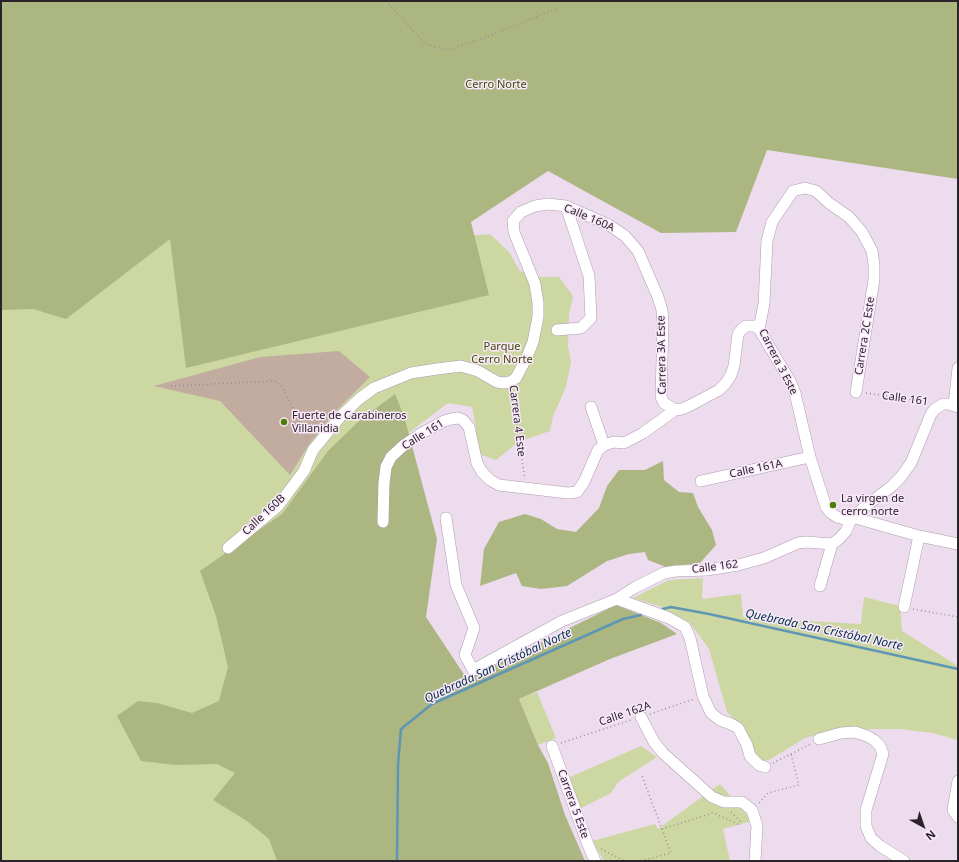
<!DOCTYPE html>
<meta charset="utf-8">
<style>
body{margin:0}
#map{position:relative;width:959px;height:862px;overflow:hidden;background:#eddcee;font-family:"Noto Sans",sans-serif}
canvas{display:block}
.frame{position:absolute;inset:0;border:2px solid #2a232a;pointer-events:none}
.north{position:absolute;left:903px;top:806px;width:40px;height:40px;-webkit-text-stroke:3px #fae9fb;paint-order:stroke;rotate:140deg;font-size:11px;font-weight:700;line-height:16px;text-align:center;color:#2a232a}
.north::after{content:'';display:block;margin:auto;width:14px;height:18px;background:#2a232a;clip-path:polygon(50% 0,100% 100%,50% 72%,0 100%)}
</style>
<div id="map">
<canvas width="959" height="862"></canvas>
<div class="frame"></div>
<div class="north">N</div>
</div>
<script>
const c = document.querySelector('canvas').getContext('2d');
c.lineJoin = 'round';
function paint(path, color) {
  c.fillStyle = color;
  c.fill(path, 'evenodd');
}
function shape(rows) {
  const path = new Path2D();
  for (const r of rows) {
    path.moveTo(r[0], r[1]);
    for (let i = 2; i < r.length; i += 2) path.lineTo(r[i], r[i + 1]);
  }
  return path;
}
function stroke(path, color, width, dash) {
  c.strokeStyle = color;
  c.lineWidth = width;
  c.lineCap = dash ? 'butt' : 'round';
  c.setLineDash(dash || []);
  c.stroke(path);
}
function drawText(font, color, halo, rows, align = 'center') {
  c.font = font + ' "Noto Sans",sans-serif';
  c.lineWidth = 3;
  c.setLineDash([]);
  c.textBaseline = 'middle';
  c.strokeStyle = halo;
  c.fillStyle = color;
  for (const [text, x, y, turn = 0] of rows) {
    c.save();
    c.translate(x, y);
    c.rotate((+turn || 0) * Math.PI / 180);
    c.textAlign = isNaN(turn) ? turn : align;
    if (halo) c.strokeText(text, 0, 0);
    c.fillText(text, 0, 0);
    c.restore();
  }
}
paint(shape([
 [1,1,468,236,490,234,509,252,520,271,537,277,559,277,573,296,569,315,568,346,571,362,566,387,553,416,550,431,518,442,496,460,476,453,476,428,472,407,448,403,402,438,364,532,563,861,1,861],
 [703,578,702,599,741,594,743,617,861,624,864,597,900,606,902,631,958,666,958,739,957,740,933,733,899,729,847,729,830,731,805,738,769,760,762,761,755,756,743,728,727,712,709,649,699,635,689,622,659,606,633,598,669,580],
 [537,692,556,738,538,745,519,699],
 [641,746,657,757,618,782,611,793,579,809,570,777],
 [720,784,752,821,723,829,730,861,604,861,592,841,655,824,658,829]
]), '#ccd7a2');
paint(shape([
 [1,1,958,1,958,179,767,150,736,232,661,233,548,171,471,222,489,295,186,368,170,239,66,319,33,309,1,310],
 [395,394,404,416,437,539,426,617,467,679,616,605,661,623,677,634,610,659,519,699,538,745,548,763,565,815,585,861,277,861,269,839,247,821,213,800,235,773,217,764,175,765,141,761,117,716,138,701,157,703,192,713,219,701,228,667,216,616,200,571,282,514,328,451,360,420],
 [663,461,664,480,679,492,693,493,698,507,712,530,716,545,700,563,666,567,648,560,645,552,629,554,607,561,567,586,541,589,522,586,516,573,480,586,484,549,499,522,525,514,541,519,557,529,576,532,599,508,607,486,619,470,645,470]
]), '#abb680');
stroke(shape([
 [663,609,671,607,709,614,958,669],
 [397,861,398,765,401,729,432,704,623,619,641,615]
]), '#5f96b4', 2.5);
paint(shape([
 [339,351,370,377,336,411,310,443,290,475,220,401,154,386,260,357]
]), '#c2aca0');
const minor = shape([
 [557,330,581,328,591,318,589,276,566,206],
 [856,392,874,280,874,264,872,251,862,232,849,217,829,203,816,191,805,188,793,191,772,222,767,241,764,304,759,329,790,381,795,393,810,457,826,507,831,513,837,517,844,519,852,517,892,486,900,478,911,463,931,414,935,409,943,404,948,404,958,407],
 [954,405,958,368],
 [591,407,604,445],
 [604,445,614,442,624,443,643,433,675,410,682,409,691,405,719,390,726,383,731,375,734,366,738,334,742,329,746,326,755,326,759,329],
 [701,481,810,457],
 [852,517,919,536,958,544],
 [446,518,456,585,474,628,465,655,473,670,562,621,617,599,634,588,664,573,676,571,707,570,738,565,764,558,798,543,806,542,832,544,839,539,846,531,852,517],
 [383,522,384,483,386,467,391,457,404,445,422,433,444,421,451,419,458,418,463,420,469,427,477,463,482,472,490,480,499,485,568,493,577,492,584,482,598,450,604,445],
 [228,548,278,506,304,471,313,450,341,416,359,399,374,388,411,373,437,369,461,366,478,371,497,382,504,383,510,382,516,378,527,357,533,342,538,317,538,303,535,284,514,232,513,221,521,212,535,206,548,204,566,206,609,225,625,236,638,251,658,297,662,310,663,323,661,397,664,403,675,410],
 [820,586,832,544],
 [617,599,669,618,685,627,690,638,703,696,711,713,720,720,731,724,738,728,747,745,750,756,759,765,765,767],
 [904,607,919,536],
 [641,717,654,742,663,753,712,797,724,802,742,802,752,810,757,826,755,861],
 [819,739,841,733,855,732,867,736,874,740,880,746,883,754,866,810,866,826,871,838,880,846,904,861],
 [552,746,587,842,595,861],
 [958,781,953,810,958,817]
]);
stroke(minor, '#ad9dae', 12);
stroke(shape([
 [386,1,425,44,448,50,489,36,558,8],
 [171,386,274,381,282,386,308,440],
 [511,392,525,479],
 [866,393,927,402],
 [913,609,958,617],
 [650,714,694,699],
 [561,743,631,720],
 [773,763,811,744],
 [759,803,768,793,799,785,791,754],
 [662,829,713,813,738,824,740,821,731,812],
 [601,849,625,861],
 [641,861,671,853,642,776]
]), '#998d9a', 1.5, [1, 3]);
stroke(minor, '#fff', 11);
for (const [x, y, r, color] of [
 [284,422,4,"#4e7d05"],
 [833,505,4,"#4e7d05"]
]) {
  const dot = new Path2D();
  dot.arc(x, y, r, 0, 2 * Math.PI);
  c.fillStyle = color;
  c.fill(dot);
  stroke(dot, '#fae9fb', 1.5);
}
drawText('11px', '#404909', '#fae9fb', [
 ["Cerro Norte",496,85],
 ["Parque",502,347],
 ["Cerro Norte",502,360]
]);
drawText('11px', '#2a232a', '#fae9fb', [
 ["Calle 160A",589,218,23],
 ["Carrera 2C Este",865,336,-81],
 ["Carrera 3A Este",662,355,-91],
 ["Carrera 3 Este",778,362,63],
 ["Calle 161",905,399,8],
 ["Carrera 4 Este",517,421,83],
 ["Calle 161",423,435,-32],
 ["Calle 161A",756,469,-12],
 ["Calle 160B",264,515,-43],
 ["Calle 162",715,567,-7],
 ["Calle 162A",625,714,-19],
 ["Carrera 5 Este",573,804,70]
]);
drawText('11px', '#2a232a', '#fae9fb', [
 ["Fuerte de Carabineros",292,416],
 ["Villanidia",292,429],
 ["La virgen de",841,499],
 ["cerro norte",841,512]
], 'left');
drawText('italic 12px', '#003045', '#fae9fb', [
 ["Quebrada San Cristóbal Norte",824,630,12],
 ["Quebrada San Cristóbal Norte",498,666,-25]
]);
</script>
